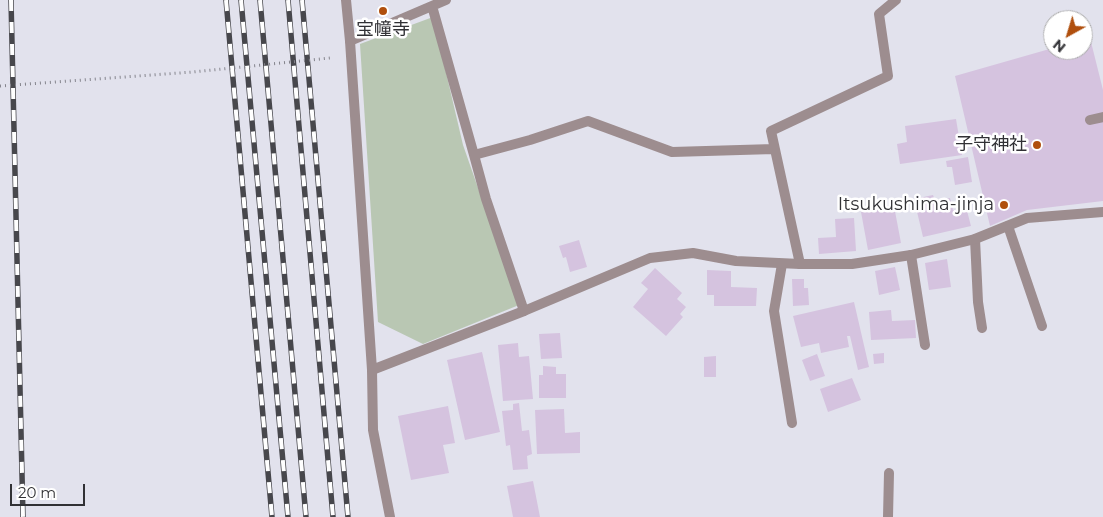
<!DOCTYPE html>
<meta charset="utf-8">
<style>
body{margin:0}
#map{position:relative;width:1103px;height:517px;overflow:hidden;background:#e2e2ed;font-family:Montserrat,sans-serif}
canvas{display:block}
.north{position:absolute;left:1043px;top:10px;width:50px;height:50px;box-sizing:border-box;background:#fff;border:1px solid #adadae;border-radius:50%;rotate:219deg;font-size:14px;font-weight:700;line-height:20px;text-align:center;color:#313135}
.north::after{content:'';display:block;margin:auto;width:18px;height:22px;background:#b04f0d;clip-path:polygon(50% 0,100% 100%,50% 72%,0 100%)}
.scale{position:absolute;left:10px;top:484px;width:75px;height:22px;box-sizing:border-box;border:2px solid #313135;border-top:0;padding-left:6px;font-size:15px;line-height:18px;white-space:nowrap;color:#313135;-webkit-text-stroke:4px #fff;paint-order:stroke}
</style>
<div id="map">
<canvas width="1103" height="517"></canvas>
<div class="north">N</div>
<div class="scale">20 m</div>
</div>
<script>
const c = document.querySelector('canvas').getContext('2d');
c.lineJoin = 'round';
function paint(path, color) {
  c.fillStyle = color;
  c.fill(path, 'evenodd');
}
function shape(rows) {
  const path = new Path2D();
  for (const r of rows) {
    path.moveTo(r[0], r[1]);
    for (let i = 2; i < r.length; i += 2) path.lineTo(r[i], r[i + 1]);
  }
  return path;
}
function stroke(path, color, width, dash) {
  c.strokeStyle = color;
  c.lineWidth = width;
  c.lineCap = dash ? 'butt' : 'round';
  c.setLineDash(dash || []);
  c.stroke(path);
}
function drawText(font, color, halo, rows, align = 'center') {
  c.font = font + ' Montserrat,"Noto Sans JP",sans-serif';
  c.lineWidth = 5;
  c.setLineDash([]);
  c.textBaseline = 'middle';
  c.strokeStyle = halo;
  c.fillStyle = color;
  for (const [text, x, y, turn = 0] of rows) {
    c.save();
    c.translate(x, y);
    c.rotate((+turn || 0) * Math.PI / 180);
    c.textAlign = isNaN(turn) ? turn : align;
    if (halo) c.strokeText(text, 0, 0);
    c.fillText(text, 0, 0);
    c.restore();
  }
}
paint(shape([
 [433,17,463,145,519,305,423,344,378,322,360,44]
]), '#b9c7b3');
paint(shape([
 [1090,38,1103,90,1103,201,1027,210,990,226,955,76,1053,48,1053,50,1083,50,1083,40],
 [956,119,962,155,900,164,897,144,907,142,905,126],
 [968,157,972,182,955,185,952,167,947,167,946,161],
 [933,195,935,201,950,198,953,210,966,207,971,226,923,237,914,199],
 [894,206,901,243,868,250,861,212],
 [854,218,856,251,819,254,818,238,836,237,835,219],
 [579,240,587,267,570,272,566,257,563,258,559,246],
 [947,259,951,287,929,290,925,263],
 [895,267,900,290,879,295,875,271],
 [655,268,682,293,677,299,686,307,680,314,683,317,666,336,633,307,648,289,641,283],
 [707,270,731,271,731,287,757,288,756,306,714,306,714,295,707,295],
 [792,279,804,279,804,288,808,288,809,305,793,306],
 [854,302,869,367,858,370,850,336,847,336,849,347,821,353,819,343,801,347,793,316],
 [891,310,892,321,915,320,916,338,871,340,869,312],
 [560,333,562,358,541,359,539,334],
 [518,343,519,357,529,356,533,399,503,401,498,345],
 [482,352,500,432,465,440,447,360],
 [884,353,884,363,874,364,873,354],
 [817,354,825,376,810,381,802,360],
 [716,356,716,377,704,377,704,357],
 [543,366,556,367,556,374,566,374,566,398,539,398,539,375,543,375],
 [852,378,861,400,828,412,820,389],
 [519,403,522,431,529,430,532,454,527,456,528,469,513,470,510,445,506,446,502,411,513,410,513,404],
 [448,406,455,443,443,445,449,473,411,480,398,416],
 [564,409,565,433,580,432,580,453,537,454,535,410],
 [533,481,540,517,513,517,507,486]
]), '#d5c3df');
stroke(shape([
 [432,6,474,155],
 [350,41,446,0],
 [1008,226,1042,326],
 [975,239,978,302,982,328],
 [911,255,925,345],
 [782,264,774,311,792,423],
 [800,264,771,131,888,76,879,14,896,0],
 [524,311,486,199,474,155,530,140,588,121,672,152,774,149]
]), '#9d8d8f', 10);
stroke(shape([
 [346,0,350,41,372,370,373,430,390,517],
 [1090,120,1103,117],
 [372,370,524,311,650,258,693,253,736,261,800,264,852,264,911,255,975,239,1027,218,1103,212],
 [888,517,889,473]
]), '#9d8d8f', 10);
const rail = shape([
 [11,0,23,517],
 [226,0,272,517],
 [241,0,288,517],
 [260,0,306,517],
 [288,0,333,517],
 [302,0,348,517]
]);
stroke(rail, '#47474c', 5.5);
stroke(rail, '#fff', 4, [11]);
stroke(shape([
 [0,86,193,72,330,58]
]), '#84848c', 3, [1, 4]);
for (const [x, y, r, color] of [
 [383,11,5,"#b04f0d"],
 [1037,145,5,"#b04f0d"],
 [1004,205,5,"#b04f0d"]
]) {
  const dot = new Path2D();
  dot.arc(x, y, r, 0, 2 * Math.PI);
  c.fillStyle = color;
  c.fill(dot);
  stroke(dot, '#fff', 2);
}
drawText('18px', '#313135', '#fff', [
 ["宝幢寺",383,30,"center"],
 ["子守神社",1027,145],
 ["Itsukushima-jinja",994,205]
], 'right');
</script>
